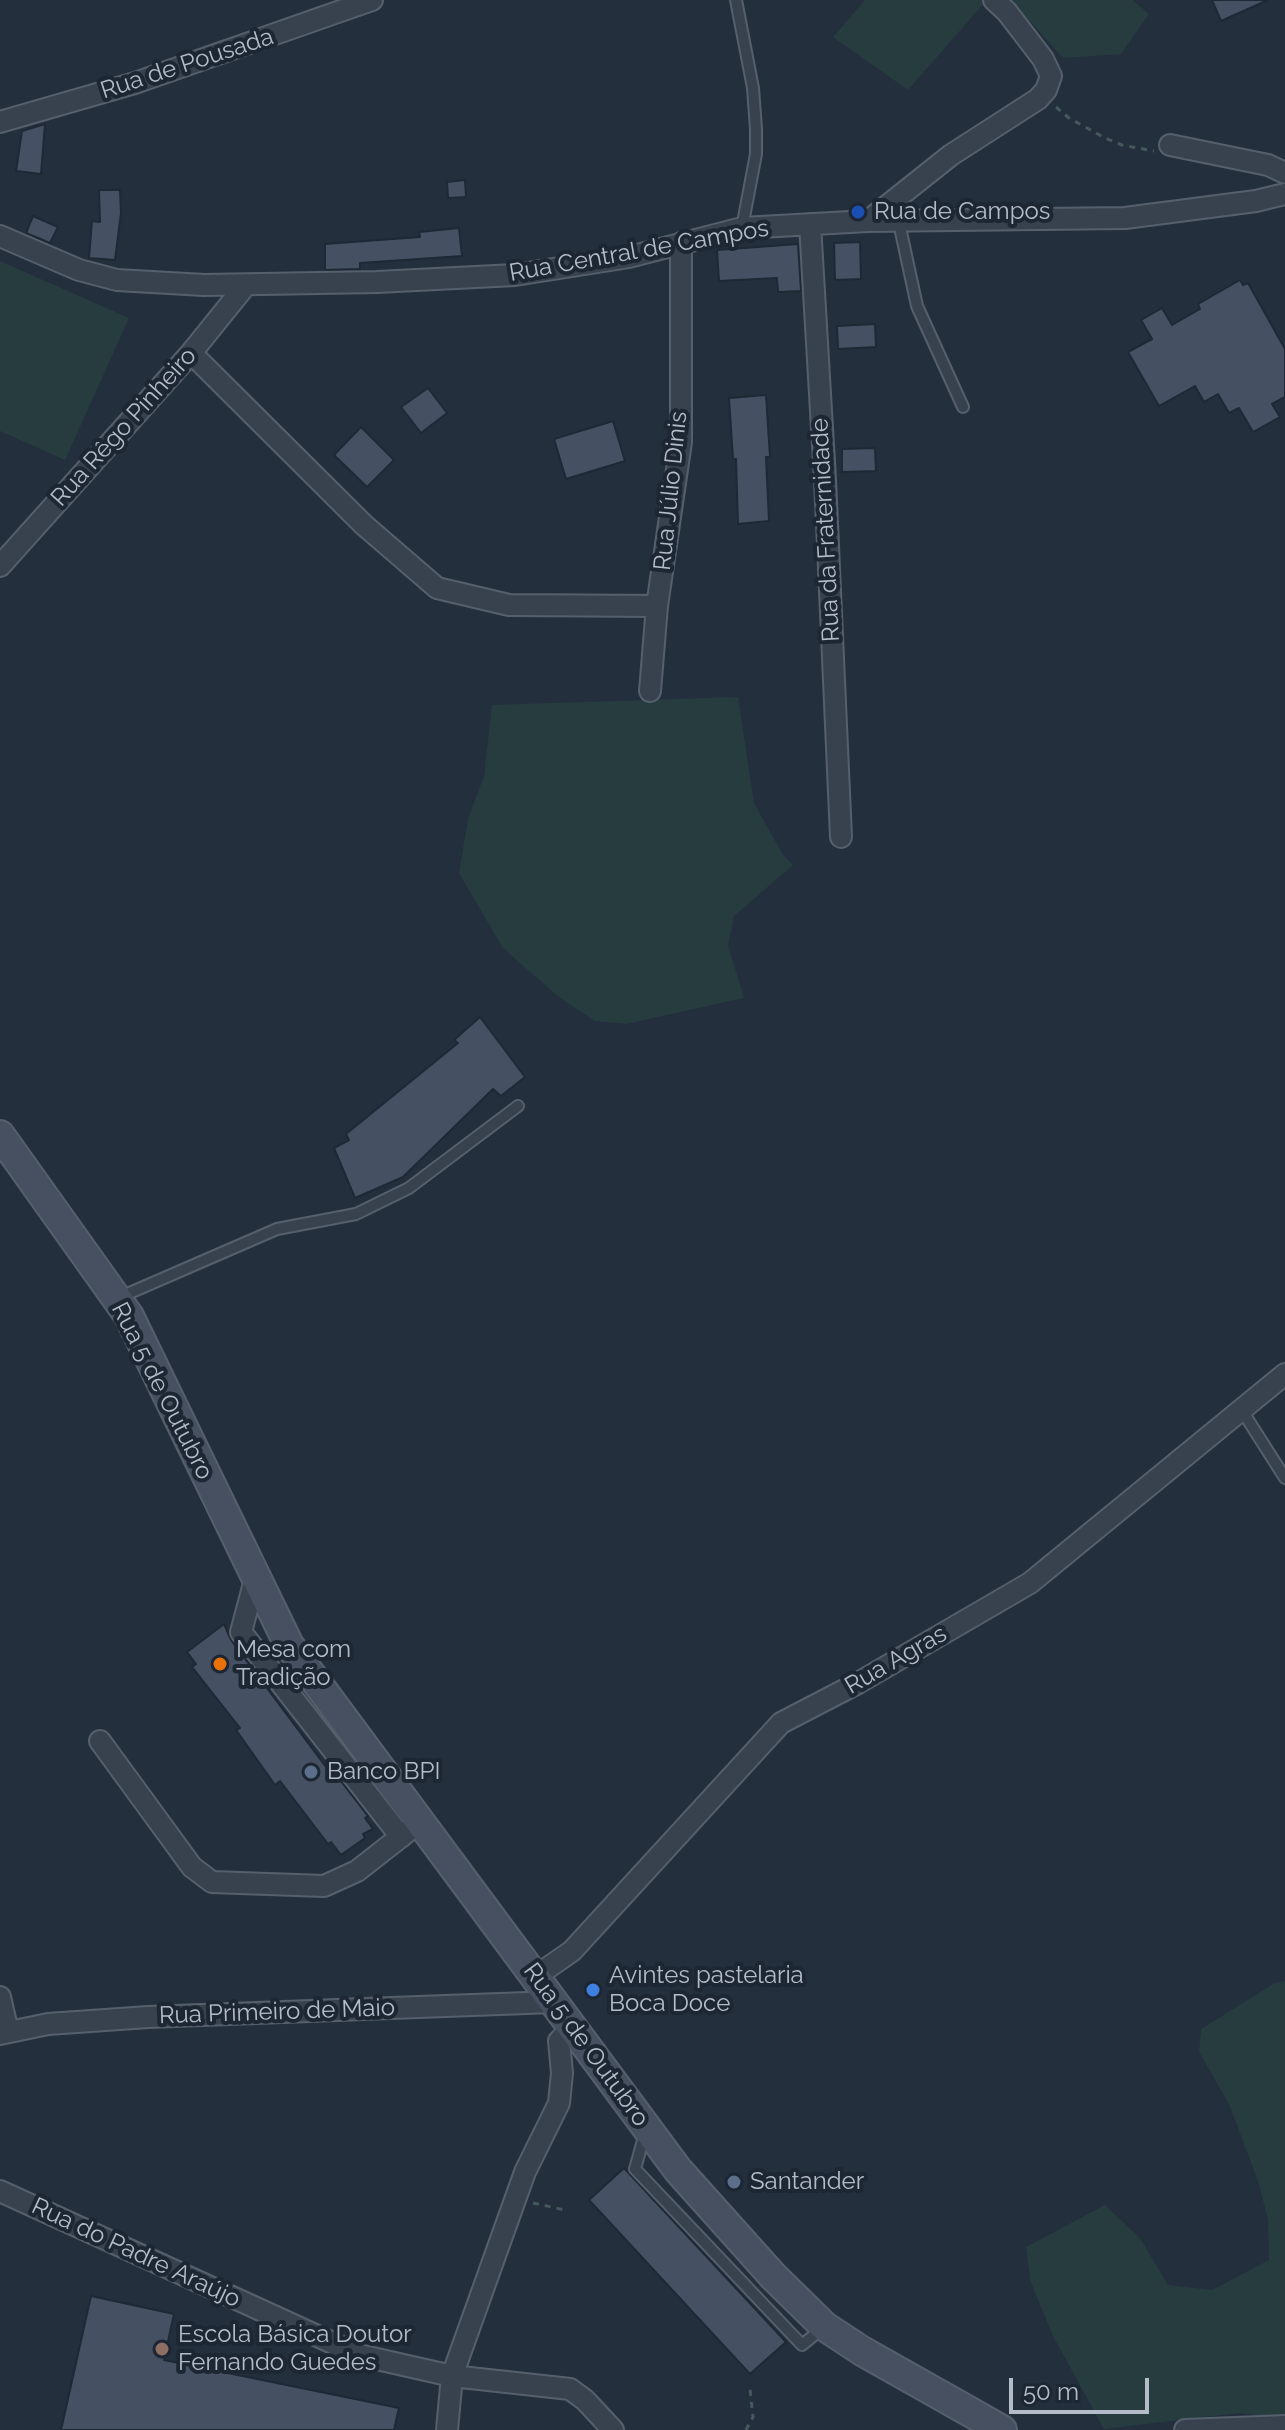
<!DOCTYPE html>
<meta charset="utf-8">
<style>
body{margin:0}
#map{position:relative;width:1285px;height:2430px;overflow:hidden;background:#242f3e;font-family:Raleway,sans-serif}
canvas{display:block}
.scale{position:absolute;left:1009px;top:2378px;width:140px;height:36px;box-sizing:border-box;border:4px solid #b4bcc9;border-top:0;padding-left:10px;font-size:24px;line-height:28px;white-space:nowrap;color:#b4bcc9;-webkit-text-stroke:6px #1d2633;paint-order:stroke}
</style>
<div id="map">
<canvas width="1285" height="2430"></canvas>
<div class="scale">50 m</div>
</div>
<script>
const c = document.querySelector('canvas').getContext('2d');
c.lineJoin = 'round';
function paint(path, color) {
  c.fillStyle = color;
  c.fill(path, 'evenodd');
}
function shape(rows) {
  const path = new Path2D();
  for (const r of rows) {
    path.moveTo(r[0], r[1]);
    for (let i = 2; i < r.length; i += 2) path.lineTo(r[i], r[i + 1]);
  }
  return path;
}
function stroke(path, color, width, dash) {
  c.strokeStyle = color;
  c.lineWidth = width;
  c.lineCap = dash ? 'butt' : 'round';
  c.setLineDash(dash || []);
  c.stroke(path);
}
function drawText(font, color, halo, rows, align = 'center') {
  c.font = font + ' Raleway,sans-serif';
  c.lineWidth = 8;
  c.setLineDash([]);
  c.textBaseline = 'middle';
  c.strokeStyle = halo;
  c.fillStyle = color;
  for (const [text, x, y, turn = 0] of rows) {
    c.save();
    c.translate(x, y);
    c.rotate((+turn || 0) * Math.PI / 180);
    c.textAlign = isNaN(turn) ? turn : align;
    if (halo) c.strokeText(text, 0, 0);
    c.fillText(text, 0, 0);
    c.restore();
  }
}
paint(shape([
 [865,0,1133,0,1149,14,1121,54,1063,58,1030,21,985,2,908,90,833,37],
 [0,261,129,318,65,460,0,431],
 [738,697,754,803,783,855,793,865,734,916,728,945,744,998,626,1024,595,1021,559,997,503,948,459,873,468,819,484,776,492,705],
 [1285,1981,1285,2418,1239,2413,1104,2429,1053,2336,1030,2280,1026,2247,1105,2205,1140,2238,1168,2285,1212,2290,1269,2260,1268,2219,1258,2181,1229,2104,1199,2052,1201,2029,1275,1983]
]), '#263c3f');
const building = shape([
 [1212,0,1268,0,1221,21,1212,0],
 [45,124,41,174,16,171,22,131,45,124],
 [465,180,466,197,448,198,447,182,465,180],
 [99,190,120,190,121,213,115,260,89,258,92,221,100,222,99,190],
 [33,216,58,227,50,243,26,233,33,216],
 [459,228,462,256,360,263,360,269,325,270,325,244,420,237,419,232,459,228],
 [860,242,861,279,835,280,834,243,860,242],
 [798,244,801,291,778,292,777,278,719,281,717,250,798,244],
 [1240,280,1243,285,1248,283,1285,349,1285,397,1272,404,1280,417,1253,432,1239,408,1229,413,1218,394,1204,402,1195,386,1159,406,1128,352,1152,339,1141,320,1162,308,1172,325,1200,309,1198,304,1240,280],
 [875,324,876,347,838,349,837,326,875,324],
 [428,388,447,413,421,433,401,407,428,388],
 [766,395,770,457,766,457,769,521,738,524,736,459,733,459,729,398,766,395],
 [613,421,625,461,566,479,554,439,613,421],
 [361,427,394,460,367,487,334,455,361,427],
 [875,448,876,471,842,472,842,449,875,448],
 [480,1017,525,1077,501,1096,493,1089,403,1177,355,1198,334,1148,349,1140,346,1134,458,1043,454,1040,480,1017],
 [224,1624,231,1640,326,1767,329,1766,368,1816,365,1818,373,1829,363,1834,365,1838,341,1855,331,1842,328,1844,280,1781,275,1785,236,1730,240,1728,192,1667,196,1664,187,1652,224,1624],
 [624,2168,786,2342,750,2374,589,2200,624,2168],
 [91,2296,174,2314,164,2360,399,2408,394,2430,61,2430,91,2296]
]);
paint(building, '#455162');
stroke(building, '#1f2835', 2);
const lane = shape([
 [736,0,753,88,756,129,756,154,742,228],
 [898,218,917,306,963,407],
 [118,1298,277,1229,356,1214,409,1188,518,1106],
 [1241,1409,1285,1478],
 [645,2133,635,2169,802,2345,824,2327]
]);
const street = shape([
 [0,122,135,83,372,0],
 [1170,145,1268,165,1285,173],
 [868,221,951,155,1038,99,1046,90,1051,76,1043,59,1007,12,994,0],
 [810,224,825,479,841,837],
 [0,236,79,270,117,280,204,285,377,282,515,275,629,257,742,228,868,221,1125,218,1256,201,1285,194],
 [191,353,364,525,437,588,509,605,657,606],
 [0,566,191,353,245,286],
 [650,691,657,606,681,442,681,243],
 [256,1576,241,1632,401,1837],
 [100,1741,192,1867,212,1882,324,1886,357,1871,421,1821],
 [536,1976,572,1951,781,1723,858,1683,1030,1583,1285,1374],
 [0,1997,8,2032],
 [0,2034,48,2024,148,2017,554,2002],
 [0,2191,359,2355,452,2376,570,2389,585,2400,613,2430],
 [447,2430,452,2376,525,2172,559,2103,562,2073,559,2041,573,2027],
 [1185,2430,1285,2426]
]);
const secondary = shape([
 [0,1135,129,1316,289,1645,678,2170,773,2276,824,2326,862,2351,1002,2430]
]);
stroke(lane, '#565f6c', 14);
stroke(street, '#565f6c', 24);
stroke(secondary, '#565f6c', 32);
stroke(shape([
 [1056,107,1069,118,1105,138,1122,145,1154,151],
 [533,2203,565,2210],
 [746,2430,753,2417,750,2389]
]), '#44595c', 3, [6, 6]);
stroke(lane, '#38414e', 10);
stroke(street, '#38414e', 20);
stroke(secondary, '#465061', 28);
for (const [x, y, r, color] of [
 [858,212,8,"#1a4fb4"],
 [220,1664,8,"#e8710a"],
 [311,1772,8,"#5c6f8a"],
 [593,1990,8,"#3f7fe0"],
 [734,2182,8,"#5c6f8a"],
 [162,2349,8,"#8d6e63"]
]) {
  const dot = new Path2D();
  dot.arc(x, y, r, 0, 2 * Math.PI);
  c.fillStyle = color;
  c.fill(dot);
  stroke(dot, '#1d2633', 3);
}
drawText('24px', '#b4bcc9', '#1d2633', [
 ["Rua de Pousada",187,64,-18],
 ["Rua Central de Campos",639,251,-10],
 ["Rua Rêgo Pinheiro",124,427,-48],
 ["Rua Júlio Dinis",671,491,-84],
 ["Rua da Fraternidade",826,530,-93],
 ["Rua 5 de Outubro",162,1391,63],
 ["Rua Agras",896,1660,-30],
 ["Rua Primeiro de Maio",277,2012,-2],
 ["Rua 5 de Outubro",586,2045,54],
 ["Rua do Padre Araújo",136,2253,25]
]);
drawText('24px', '#b4bcc9', '#1d2633', [
 ["Rua de Campos",874,212],
 ["Mesa com",236,1650],
 ["Tradição",236,1678],
 ["Banco BPI",327,1772],
 ["Avintes pastelaria",609,1976],
 ["Boca Doce",609,2004],
 ["Santander",750,2182],
 ["Escola Básica Doutor",178,2335],
 ["Fernando Guedes",178,2363]
], 'left');
</script>
